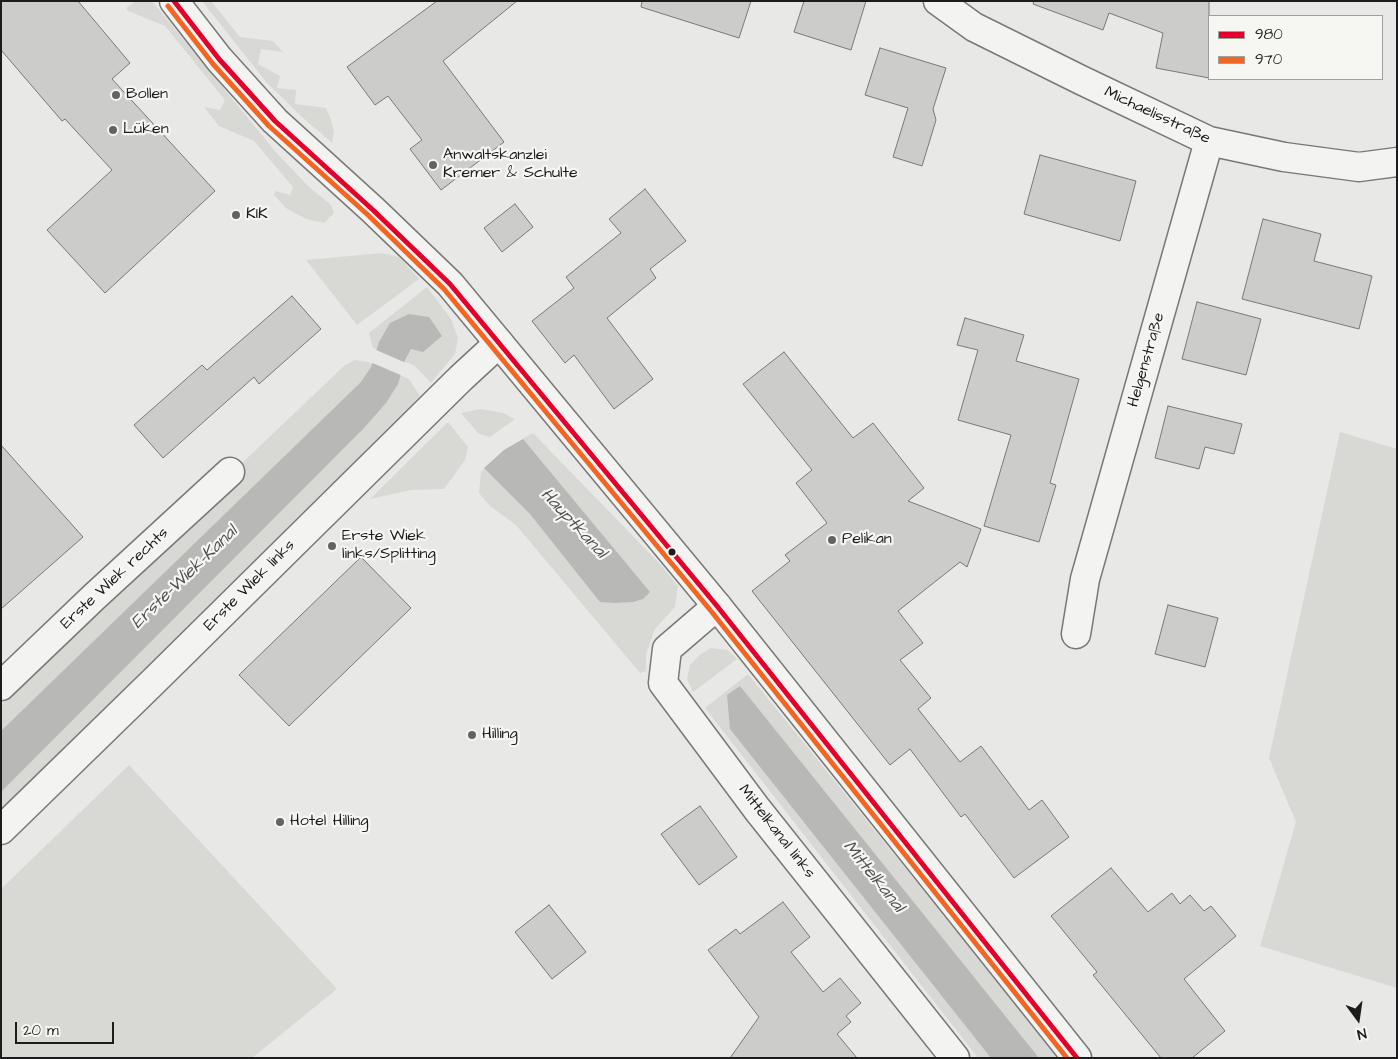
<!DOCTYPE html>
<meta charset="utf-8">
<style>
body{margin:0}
#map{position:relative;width:1398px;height:1059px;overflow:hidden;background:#e8e8e6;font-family:"Architects Daughter",sans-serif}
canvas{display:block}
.frame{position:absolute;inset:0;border:2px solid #1c1c1c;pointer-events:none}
.legend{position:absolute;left:1208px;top:15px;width:175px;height:65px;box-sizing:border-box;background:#f6f6f2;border:1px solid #9f9f9c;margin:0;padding:6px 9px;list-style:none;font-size:15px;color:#1c1c1c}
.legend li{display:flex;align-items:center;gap:10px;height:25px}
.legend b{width:25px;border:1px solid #9f9f9c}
.north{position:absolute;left:1333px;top:994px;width:50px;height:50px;-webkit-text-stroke:4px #f6f6f2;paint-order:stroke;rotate:166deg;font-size:14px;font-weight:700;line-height:20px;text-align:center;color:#1c1c1c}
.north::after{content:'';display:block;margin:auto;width:18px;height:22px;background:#1c1c1c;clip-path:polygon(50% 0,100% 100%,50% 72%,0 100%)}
.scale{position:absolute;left:15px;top:1022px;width:99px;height:22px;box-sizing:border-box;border:2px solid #1c1c1c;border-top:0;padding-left:6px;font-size:15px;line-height:18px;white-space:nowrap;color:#1c1c1c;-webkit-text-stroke:4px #f6f6f2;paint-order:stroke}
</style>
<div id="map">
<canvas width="1398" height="1059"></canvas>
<div class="frame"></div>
<ul class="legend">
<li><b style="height:6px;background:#e4002b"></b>980</li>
<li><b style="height:6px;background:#f26522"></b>970</li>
</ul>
<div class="north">N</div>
<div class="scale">20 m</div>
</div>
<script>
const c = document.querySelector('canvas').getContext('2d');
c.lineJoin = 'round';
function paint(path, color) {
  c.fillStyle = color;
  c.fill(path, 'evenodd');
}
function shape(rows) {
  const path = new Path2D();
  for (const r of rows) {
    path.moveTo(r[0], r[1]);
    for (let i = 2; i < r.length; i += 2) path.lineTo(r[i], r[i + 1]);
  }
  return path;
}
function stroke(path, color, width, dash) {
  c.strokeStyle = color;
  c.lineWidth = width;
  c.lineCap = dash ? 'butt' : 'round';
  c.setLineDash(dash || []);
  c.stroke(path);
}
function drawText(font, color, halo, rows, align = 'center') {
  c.font = font + ' "Architects Daughter",sans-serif';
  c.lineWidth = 4.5;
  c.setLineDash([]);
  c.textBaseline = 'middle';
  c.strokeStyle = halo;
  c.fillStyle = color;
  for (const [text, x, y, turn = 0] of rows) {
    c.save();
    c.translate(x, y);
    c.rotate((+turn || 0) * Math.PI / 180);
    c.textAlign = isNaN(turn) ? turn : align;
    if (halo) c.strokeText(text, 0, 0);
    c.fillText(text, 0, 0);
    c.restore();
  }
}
paint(shape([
 [136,1,152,1,275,151,308,186,331,205,334,213,324,223,306,219,286,208,274,195,276,191,290,195,293,187,254,141,219,126,204,107,220,110,225,100,165,26,128,11,126,8],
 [202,1,211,1,240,37,273,41,283,52,261,49,258,64,280,76,277,88,296,90,295,104,326,108,331,120,334,132,332,143,302,117,267,83],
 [382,253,399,257,419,279,357,325,306,260],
 [427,287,451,319,458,338,455,354,431,383,415,366,373,348,369,333],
 [355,360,368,362,409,379,420,396,363,457,1,813,1,705,229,488,241,464,345,365],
 [480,409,503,413,515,419,490,437,479,434,461,413],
 [448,422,468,447,465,460,444,489,411,490,370,499],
 [1340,432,1397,449,1397,988,1260,946,1296,822,1269,758],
 [533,433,659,563,678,586,675,607,655,629,646,654,646,671,640,673,516,525,490,506,479,493,481,472,504,450],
 [711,648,728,650,737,659,693,692,687,679,690,665,701,654],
 [748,674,1059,1058,978,1058,705,708],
 [129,765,337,989,252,1058,1,1058,1,889]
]), '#d8d8d5');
paint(shape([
 [409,314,429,317,442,336,423,352,411,349,405,360,398,384,386,403,364,428,1,792,1,731,361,382,371,367,379,342,390,323],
 [523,439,650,592,643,599,633,602,614,603,600,602,530,514,484,468,504,450],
 [740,686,1039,1058,991,1058,730,729,727,695]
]), '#b8b8b6');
paint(shape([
 [374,349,406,363,403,376,370,362]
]), '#e8e8e6');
const building = shape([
 [1,1,78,1,130,63,112,79,215,191,105,293,47,230,112,170,65,119,62,121,1,50,1,1],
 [437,1,517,1,443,61,504,142,441,190,410,149,422,140,388,96,375,105,347,67,437,1],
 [642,1,751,1,739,38,641,7,642,1],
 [804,1,866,1,851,50,794,32,804,1],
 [1034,1,1209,1,1209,78,1156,68,1163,33,1109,13,1103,30,1033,4,1034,1],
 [880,48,946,68,933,109,936,120,922,166,893,157,908,108,865,95,880,48],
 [1040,155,1136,181,1120,241,1024,214,1040,155],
 [645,189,686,241,650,269,656,278,607,318,653,379,614,409,574,355,565,363,532,321,574,288,566,277,621,233,609,219,645,189],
 [515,204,533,227,502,252,484,228,515,204],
 [1263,219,1321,234,1314,261,1372,276,1359,329,1242,299,1263,219],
 [292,296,321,329,259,384,254,377,163,458,134,425,202,365,207,370,292,296],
 [1197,302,1261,319,1246,375,1182,359,1197,302],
 [965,318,1024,335,1016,361,1079,379,1050,483,1056,485,1039,542,984,526,1011,435,958,420,978,350,957,345,965,318],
 [784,352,853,438,873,423,924,488,908,501,981,529,967,567,960,562,898,611,923,643,900,660,931,698,918,709,960,762,981,746,1029,810,1042,800,1069,837,1014,878,965,814,961,817,910,749,890,765,752,591,790,561,785,555,827,523,796,483,812,470,743,384,784,352],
 [1168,406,1242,424,1234,454,1205,447,1199,469,1155,458,1168,406],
 [1,445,83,537,1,609,1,445],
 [361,557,411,608,289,726,239,675,361,557],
 [1168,605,1218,618,1205,667,1155,654,1168,605],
 [700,806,737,857,699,885,661,834,700,806],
 [1111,868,1148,912,1172,893,1180,904,1190,895,1204,911,1211,906,1236,936,1184,979,1225,1031,1192,1058,1161,1058,1093,975,1097,972,1051,916,1111,868],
 [783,902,810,937,791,952,823,992,840,978,861,1003,846,1016,851,1022,837,1034,857,1058,730,1058,759,1017,708,950,736,929,740,934,783,902],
 [549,905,586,952,552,979,515,932,549,905]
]);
paint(building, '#ccccca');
stroke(building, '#787877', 1);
const minor = shape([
 [938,1,974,27,1083,81,1209,141,1284,157,1359,167,1397,162],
 [717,606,667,649,663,683,757,809,955,1058],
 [1076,634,1085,579,1209,141],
 [1,686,94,597,230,472]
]);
const tertiary = shape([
 [1,830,154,681,461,378,499,343]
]);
const secondary = shape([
 [174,1,219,59,275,121,373,210,450,284,717,606,1077,1058]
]);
stroke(minor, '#787877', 31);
stroke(tertiary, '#787877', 31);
stroke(secondary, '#787877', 31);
stroke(minor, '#f3f3f1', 28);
stroke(tertiary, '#f3f3f1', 28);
stroke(secondary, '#f3f3f1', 28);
stroke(shape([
 [174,1,219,59,275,121,373,210,450,284,717,606,1077,1058]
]), '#e4002b', 5);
stroke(shape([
 [168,6,213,64,269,126,368,215,444,289,711,611,1067,1058]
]), '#f26522', 5);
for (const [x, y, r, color] of [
 [116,95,5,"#636363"],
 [113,130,5,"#636363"],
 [433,165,5,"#636363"],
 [236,215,5,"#636363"],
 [832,540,5,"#636363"],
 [332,546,5,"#636363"],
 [672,552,4.5,"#1c1c1c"],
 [472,735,5,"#636363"],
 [280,822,5,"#636363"]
]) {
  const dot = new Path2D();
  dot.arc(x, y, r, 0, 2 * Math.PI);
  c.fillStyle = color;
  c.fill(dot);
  stroke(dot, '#f6f6f2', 2);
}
drawText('16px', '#1c1c1c', '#f6f6f2', [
 ["Bollen",126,95],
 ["Lüken",123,130],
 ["Anwaltskanzlei",443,156],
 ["Kremer & Schulte",443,174],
 ["KIK",246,215],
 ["Erste Wiek",342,537],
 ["links/Splitting",342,555],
 ["Pelikan",842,540],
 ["Hilling",482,735],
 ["Hotel Hilling",290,822]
], 'left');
drawText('16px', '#1c1c1c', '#f6f6f2', [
 ["Michaelisstraße",1157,116,25],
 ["Helgenstraße",1147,360,-74],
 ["Erste Wiek rechts",115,579,-43],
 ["Erste Wiek links",250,586,-45],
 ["Mittelkanal links",776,832,52]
]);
drawText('italic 18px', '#525251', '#f6f6f2', [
 ["Hauptkanal",573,524,47],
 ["Erste-Wiek-Kanal",185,578,-44],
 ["Mittelkanal",873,877,51]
]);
</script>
